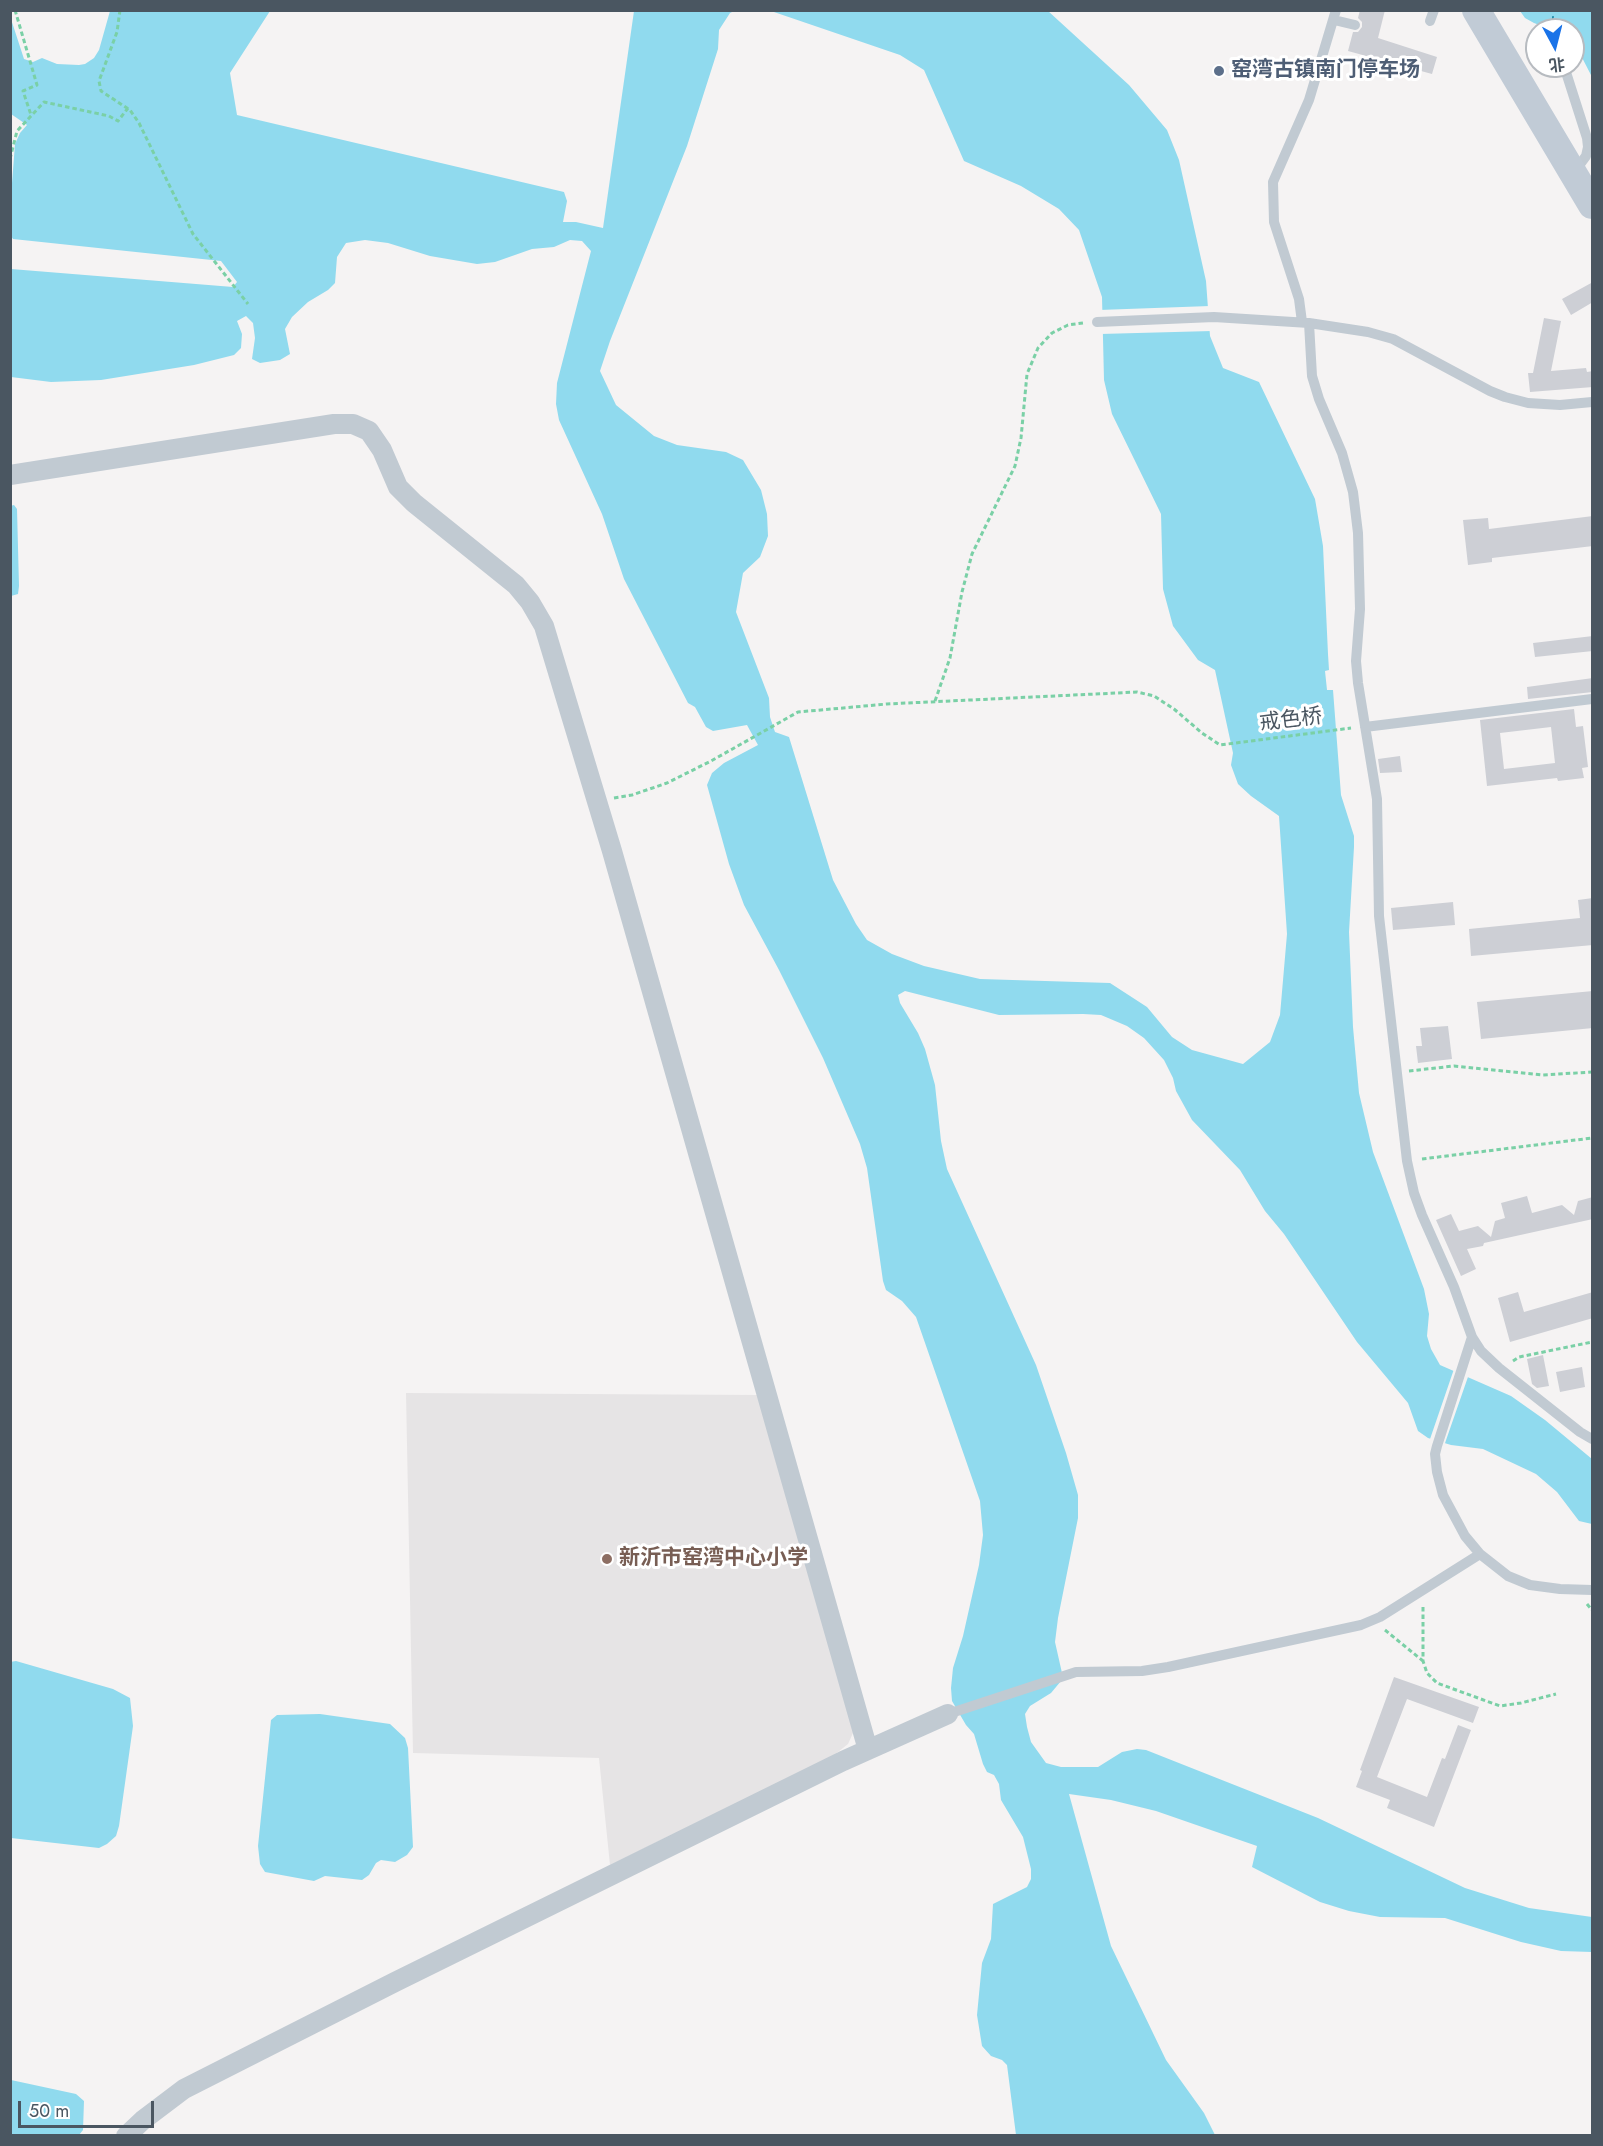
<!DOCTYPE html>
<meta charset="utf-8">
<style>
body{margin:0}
#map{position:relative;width:1603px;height:2146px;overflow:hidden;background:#f5f3f3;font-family:Jost,"Noto Sans SC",sans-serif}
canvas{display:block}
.frame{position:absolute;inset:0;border:12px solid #4a5661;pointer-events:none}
.north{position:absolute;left:1525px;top:18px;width:60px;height:60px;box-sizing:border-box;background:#fff;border:2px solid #b7bbc0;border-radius:50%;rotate:173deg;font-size:16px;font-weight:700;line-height:24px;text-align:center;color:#4a5661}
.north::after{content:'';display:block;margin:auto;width:21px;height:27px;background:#1a73e8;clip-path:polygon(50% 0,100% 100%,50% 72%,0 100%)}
.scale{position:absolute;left:18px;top:2101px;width:136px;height:27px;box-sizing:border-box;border:3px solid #4a5661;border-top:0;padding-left:8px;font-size:18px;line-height:21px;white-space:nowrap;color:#4a5661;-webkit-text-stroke:4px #fff;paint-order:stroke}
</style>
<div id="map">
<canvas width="1603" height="2146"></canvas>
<div class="frame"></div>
<div class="north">北</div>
<div class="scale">50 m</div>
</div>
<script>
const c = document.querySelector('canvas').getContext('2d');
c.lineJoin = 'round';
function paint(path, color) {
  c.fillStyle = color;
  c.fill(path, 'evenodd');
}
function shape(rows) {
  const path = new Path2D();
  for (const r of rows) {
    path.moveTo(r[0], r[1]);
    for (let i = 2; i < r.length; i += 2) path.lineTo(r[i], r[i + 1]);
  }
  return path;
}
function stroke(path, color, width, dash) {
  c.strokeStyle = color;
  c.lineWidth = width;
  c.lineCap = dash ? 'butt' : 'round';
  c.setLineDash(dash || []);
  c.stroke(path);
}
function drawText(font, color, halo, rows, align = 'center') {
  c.font = font + ' Jost,"Noto Sans SC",sans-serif';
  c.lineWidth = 6;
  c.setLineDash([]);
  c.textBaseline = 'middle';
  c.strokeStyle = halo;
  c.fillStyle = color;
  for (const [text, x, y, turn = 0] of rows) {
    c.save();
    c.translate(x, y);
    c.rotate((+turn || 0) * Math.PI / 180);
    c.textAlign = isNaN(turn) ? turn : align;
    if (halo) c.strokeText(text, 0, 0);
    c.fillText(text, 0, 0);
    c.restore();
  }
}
paint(shape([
 [406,1393,759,1395,853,1723,853,1733,848,1744,833,1756,610,1865,599,1758,413,1753]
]), '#e6e4e5');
paint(shape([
 [110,11,270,11,230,73,237,115,564,192,567,201,563,222,576,222,603,228,634,11,734,11,730,13,719,30,718,49,687,146,610,341,600,371,616,405,654,436,677,445,726,452,743,460,761,490,767,514,768,536,760,557,743,573,736,612,769,698,770,717,775,732,789,737,833,880,856,924,867,940,892,954,924,966,980,979,1110,983,1147,1007,1172,1037,1192,1050,1243,1064,1270,1042,1280,1015,1287,934,1279,816,1251,796,1238,784,1231,765,1233,753,1215,670,1198,660,1173,626,1163,589,1161,514,1112,414,1104,380,1102,297,1079,230,1059,209,1021,186,964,161,924,70,900,55,771,11,1048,11,1129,85,1167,130,1179,160,1206,281,1210,336,1223,368,1259,382,1315,499,1323,546,1328,654,1329,670,1325,671,1327,690,1333,690,1341,795,1354,836,1354,847,1349,932,1353,1027,1359,1093,1373,1152,1424,1289,1429,1314,1427,1336,1431,1349,1440,1365,1511,1396,1545,1420,1592,1459,1592,1524,1579,1521,1557,1492,1536,1474,1483,1449,1451,1445,1428,1438,1418,1431,1408,1403,1357,1342,1284,1234,1265,1211,1240,1170,1192,1120,1176,1091,1173,1078,1164,1060,1144,1038,1127,1026,1101,1015,1083,1014,999,1015,905,991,898,995,900,1003,918,1033,925,1049,935,1085,941,1141,947,1169,1036,1365,1066,1453,1078,1495,1078,1518,1058,1618,1055,1642,1062,1673,1061,1681,1051,1693,1030,1706,1025,1714,1027,1727,1031,1742,1046,1763,1061,1767,1098,1767,1122,1752,1137,1749,1146,1750,1318,1818,1465,1888,1529,1908,1592,1917,1592,1952,1561,1951,1521,1942,1445,1918,1380,1917,1349,1911,1320,1902,1252,1867,1257,1846,1156,1811,1111,1800,1069,1794,1111,1946,1166,2060,1204,2113,1215,2135,1016,2135,1007,2065,1002,2060,991,2056,982,2046,977,2015,982,1963,991,1939,993,1904,1027,1887,1031,1879,1031,1869,1023,1837,1001,1800,999,1784,994,1775,987,1772,983,1764,974,1734,966,1725,952,1701,951,1688,953,1668,963,1636,979,1565,983,1535,980,1501,916,1317,902,1301,886,1290,883,1281,867,1168,860,1144,823,1058,779,970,744,905,729,864,707,785,712,773,724,763,758,745,747,725,713,731,706,727,695,707,688,703,624,579,602,514,559,420,556,404,557,383,591,251,582,241,570,240,554,247,532,249,495,262,477,264,430,256,388,243,365,240,346,243,337,257,335,283,328,290,308,302,292,317,285,329,290,354,280,360,260,363,252,359,255,338,253,323,246,316,237,321,242,334,241,348,234,355,194,365,101,380,51,382,11,377,11,269,233,287,237,282,221,261,13,239,11,236,11,196,15,144,20,133,27,125,11,114,10,16,24,59,33,62,42,58,57,64,79,65,85,64,94,58,99,50],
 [1520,11,1592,11,1592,77,1573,40,1573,30,1553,30,1534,23,1525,18],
 [14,505,17,509,19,586,18,594,11,596,10,506],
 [16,1661,113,1689,130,1698,133,1726,119,1826,116,1836,107,1844,99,1848,11,1838,10,1662],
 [320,1714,390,1724,405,1738,408,1748,413,1847,407,1855,395,1862,381,1860,376,1863,369,1875,362,1880,325,1876,314,1881,265,1872,260,1864,258,1846,271,1720,277,1715],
 [11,2080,76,2094,84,2101,83,2130,79,2135,11,2135]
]), '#90daee');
paint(shape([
 [1210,306,1212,331,1100,334,1099,310],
 [1454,1369,1469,1374,1444,1446,1429,1442]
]), '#f5f3f3');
stroke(shape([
 [1552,24,1554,10]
]), '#0c7c9b', 1.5, [8, 6]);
paint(shape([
 [1360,10,1385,10,1378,38,1437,57,1432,74,1348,51,1353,32,1358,32,1362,27,1362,22,1358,18],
 [1593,282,1593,302,1571,315,1562,299],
 [1544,318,1561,321,1551,371,1586,368,1587,372,1593,371,1593,387,1530,392,1528,373,1533,373],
 [1593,516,1593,546,1492,558,1492,562,1468,565,1463,520,1488,518,1489,529],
 [1593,636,1593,651,1535,657,1533,643],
 [1593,678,1593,692,1528,699,1527,687],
 [1574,709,1576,727,1583,726,1588,767,1582,768,1584,778,1558,781,1557,778,1487,786,1480,720],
 [1551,727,1555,763,1504,769,1500,733],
 [1400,756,1402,772,1380,773,1378,759],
 [1593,898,1593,945,1471,956,1469,929,1580,918,1578,900],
 [1453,902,1455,925,1393,930,1391,908],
 [1593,991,1593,1028,1481,1039,1477,1002],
 [1448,1026,1452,1059,1418,1063,1416,1046,1422,1046,1420,1028],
 [1527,1196,1532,1213,1562,1205,1574,1215,1578,1201,1593,1197,1593,1219,1484,1243,1483,1246,1467,1249,1476,1269,1461,1276,1436,1220,1451,1214,1459,1231,1478,1226,1491,1237,1495,1221,1505,1218,1501,1203],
 [1518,1292,1524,1312,1593,1292,1593,1318,1510,1342,1498,1298],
 [1543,1355,1549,1386,1537,1388,1532,1384,1527,1359],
 [1582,1367,1585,1387,1560,1392,1556,1372],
 [1394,1677,1479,1707,1473,1723,1407,1699,1377,1777,1427,1797,1442,1758,1445,1759,1458,1725,1471,1730,1434,1827,1387,1808,1390,1800,1356,1787,1362,1771,1360,1770]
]), '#cdcfd5');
stroke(shape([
 [15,10,37,85,23,91,31,115],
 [120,10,117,32,99,81,101,91,130,110,139,123,193,234,248,304],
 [555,12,555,10],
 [10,159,17,131,44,102,109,116,118,121,128,108],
 [935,701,950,658,962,592,972,554,1015,466,1021,438,1027,374,1038,348,1052,333,1068,325,1083,323],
 [614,798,632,795,667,783,711,761,798,712,887,704,1137,692,1154,696,1174,709,1202,733,1220,745,1351,728],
 [1409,1071,1454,1066,1543,1075,1592,1072],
 [1422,1159,1592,1138],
 [1513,1361,1519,1357,1592,1342],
 [1587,1604,1592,1610],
 [1423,1607,1423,1661,1427,1673,1437,1683,1500,1706,1521,1703,1556,1694],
 [1385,1630,1423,1661]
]), '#7ad0a6', 3, [4.5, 3]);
stroke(shape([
 [1334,20,1355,25],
 [1430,21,1434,10],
 [1551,29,1552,30],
 [1564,66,1587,138,1588,147,1586,156,1575,171],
 [1097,322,1214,317,1309,323,1368,332,1393,339,1490,391,1505,397,1528,403,1560,405,1592,402],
 [1302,322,1299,299,1274,222,1273,182,1309,100,1336,10],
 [1309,323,1312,376,1319,399,1342,453,1353,492,1358,533,1360,609,1356,661,1358,683,1377,799,1379,916,1407,1161,1414,1193,1422,1215,1454,1287,1472,1337,1481,1351,1499,1368,1580,1432,1592,1439],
 [1365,727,1592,699],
 [1472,1337,1437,1446,1435,1454,1437,1472,1443,1495,1465,1536,1480,1554,1508,1576,1530,1585,1560,1589,1592,1590],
 [948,1714,1076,1672,1142,1671,1168,1667,1361,1625,1380,1617,1480,1554]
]), '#c1cad2', 10);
stroke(shape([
 [10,475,334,424,353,424,369,431,382,450,398,487,414,503,516,585,530,602,544,626,612,851,868,1750],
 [126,2136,143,2120,184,2089,395,1982,843,1761,948,1714]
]), '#c1cad2', 20);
stroke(shape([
 [1476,10,1592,205]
]), '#c1cbd6', 28);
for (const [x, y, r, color] of [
 [1219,71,6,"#5c6f8a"],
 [607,1559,6,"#8d6e63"]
]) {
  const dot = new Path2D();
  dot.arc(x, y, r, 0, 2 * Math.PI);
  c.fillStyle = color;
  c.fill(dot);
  stroke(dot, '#fff', 2);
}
drawText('bold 21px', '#4e5e75', '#fff', [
 ["窑湾古镇南门停车场",1231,71]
], 'left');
drawText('21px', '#4a5661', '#fff', [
 ["戒色桥",1291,721,-7]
]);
drawText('bold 21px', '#785e54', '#fff', [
 ["新沂市窑湾中心小学",619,1559]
], 'left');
</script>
